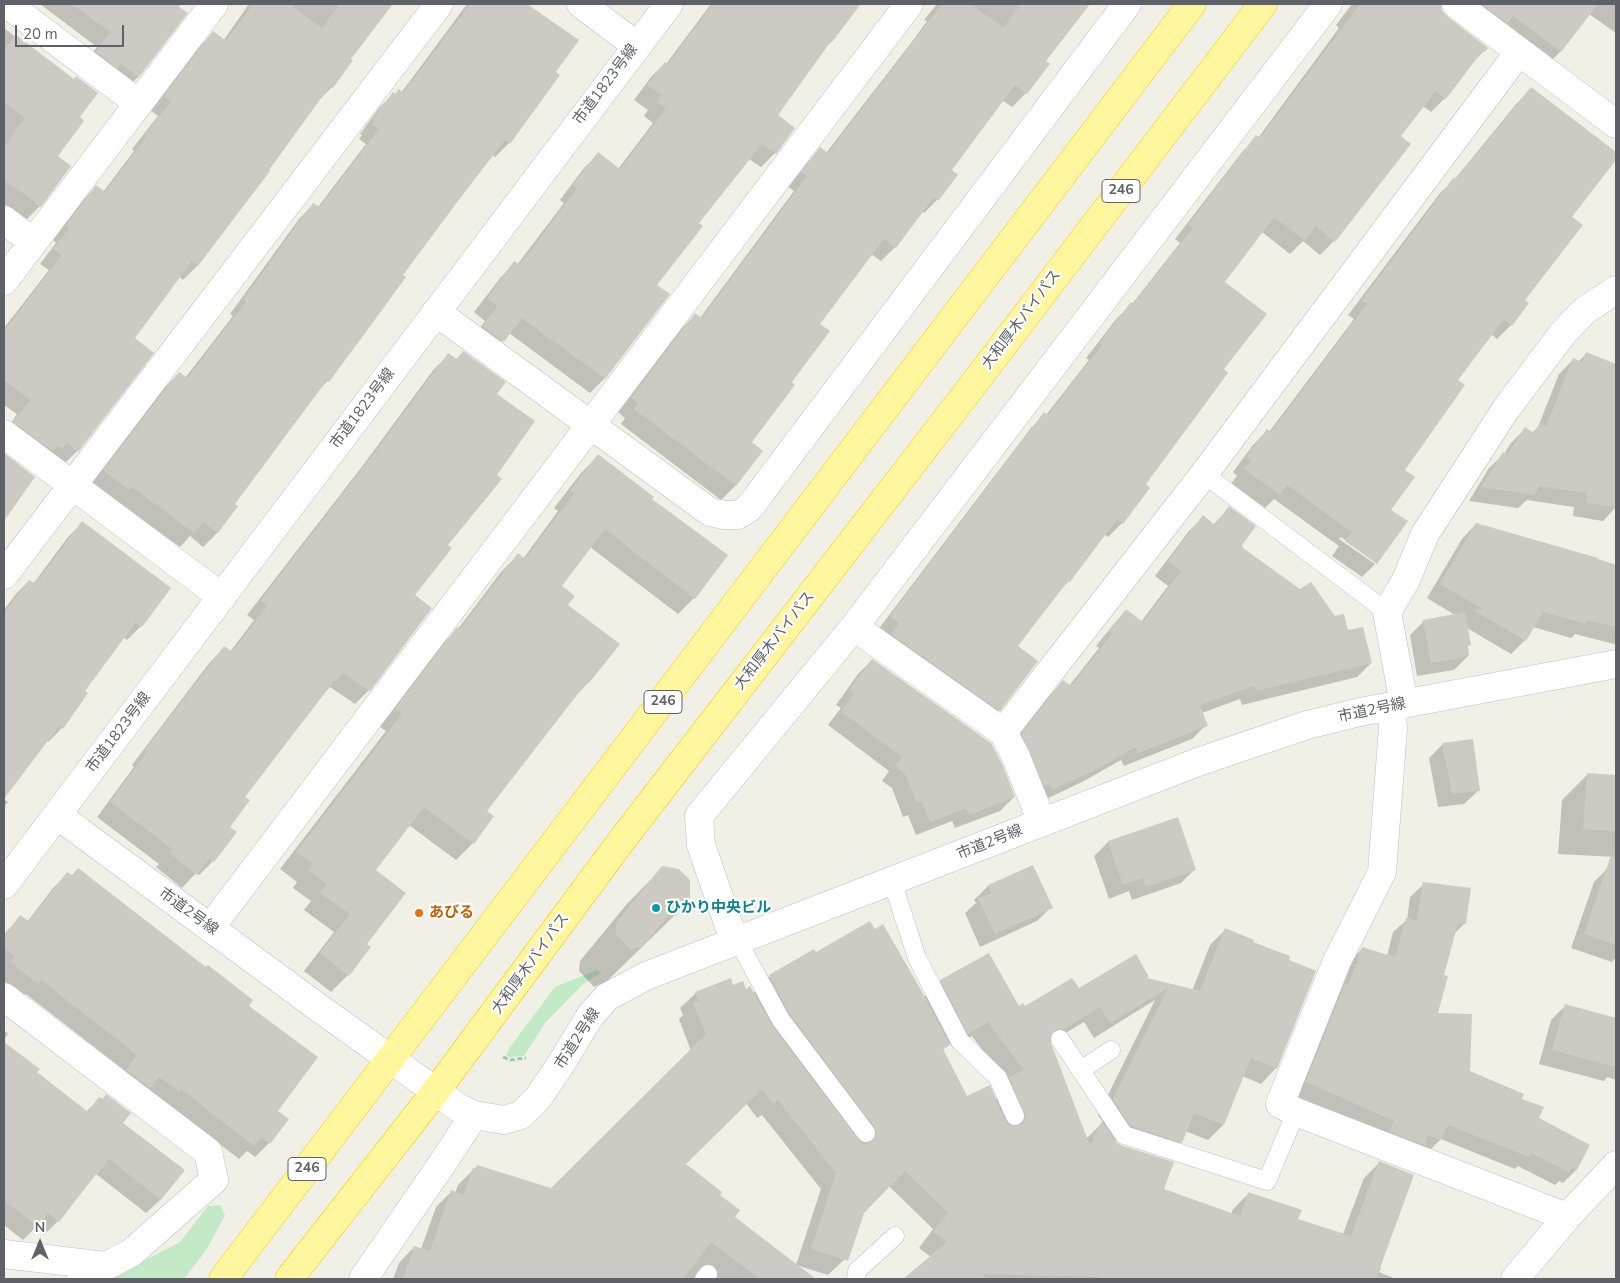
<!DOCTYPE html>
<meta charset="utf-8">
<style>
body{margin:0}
#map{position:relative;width:1620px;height:1283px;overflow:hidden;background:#f1f0e6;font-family:"Nunito Sans",sans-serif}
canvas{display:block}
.frame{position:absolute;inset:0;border:5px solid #5e6168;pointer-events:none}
.north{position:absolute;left:15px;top:1218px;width:50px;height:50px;-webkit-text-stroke:4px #fff;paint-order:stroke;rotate:0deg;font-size:14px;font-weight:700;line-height:20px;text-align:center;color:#5e6168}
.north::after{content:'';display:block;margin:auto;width:18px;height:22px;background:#5e6168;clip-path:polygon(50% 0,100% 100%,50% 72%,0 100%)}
.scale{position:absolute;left:15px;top:25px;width:109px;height:22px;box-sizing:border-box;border:2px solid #5e6168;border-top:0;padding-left:6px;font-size:15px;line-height:18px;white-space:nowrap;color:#5e6168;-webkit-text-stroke:4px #fff;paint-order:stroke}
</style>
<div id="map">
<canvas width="1620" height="1283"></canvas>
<div class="frame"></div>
<div class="north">N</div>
<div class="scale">20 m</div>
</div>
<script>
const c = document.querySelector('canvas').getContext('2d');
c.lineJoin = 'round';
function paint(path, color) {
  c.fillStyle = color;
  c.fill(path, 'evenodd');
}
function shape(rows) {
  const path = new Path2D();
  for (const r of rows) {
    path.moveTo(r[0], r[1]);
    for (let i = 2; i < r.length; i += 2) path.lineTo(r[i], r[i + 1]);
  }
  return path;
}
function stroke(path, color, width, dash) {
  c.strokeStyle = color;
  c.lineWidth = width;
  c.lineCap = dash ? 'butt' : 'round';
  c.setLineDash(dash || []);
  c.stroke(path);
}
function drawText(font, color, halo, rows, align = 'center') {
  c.font = font + ' "Nunito Sans","Noto Sans JP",sans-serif';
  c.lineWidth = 4.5;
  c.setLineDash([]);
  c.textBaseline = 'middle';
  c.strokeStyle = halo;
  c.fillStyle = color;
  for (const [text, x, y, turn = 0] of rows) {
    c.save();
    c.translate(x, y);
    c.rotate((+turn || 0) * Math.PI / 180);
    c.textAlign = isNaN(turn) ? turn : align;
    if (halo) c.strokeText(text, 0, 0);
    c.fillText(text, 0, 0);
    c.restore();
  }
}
paint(shape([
 [597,970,601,973,583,984,545,1023,524,1056,509,1057,506,1055,510,1047,555,987],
 [220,1205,225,1215,207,1249,184,1279,109,1279,180,1242,208,1206]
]), '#c2eac7');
paint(shape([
 [40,4,181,4,178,7,186,13,138,77,124,91,82,66,97,47],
 [249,4,391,4,349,59,352,61,332,87,318,101,267,170,268,171,197,266,183,280,179,276,133,338,77,451,63,465,4,434,17,414,4,405,4,328,49,270,40,264,56,243,53,240,82,201,96,187,103,192,134,151,132,149,158,116,151,111,199,47,213,33,223,41],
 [467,4,525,4,577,41,554,72,509,143,495,157,492,155,401,275,359,339,328,381,316,392,233,504,236,507,217,533,203,547,190,536,180,547,117,501,115,503,90,485,165,387,179,373,185,378,233,316,230,314,299,219,313,205,318,207,366,144,359,139,362,135,360,134,379,108,393,94,395,95,401,93],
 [711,4,860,4,832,41,823,50,776,116,794,129,775,153,761,167,749,159,697,224,656,285,604,379,590,393,509,333,489,356,469,341,485,321,474,312,501,277,515,263,517,265,564,203,560,200,584,168,598,154,618,169,653,123,644,116,648,110,634,100,651,77,665,63,666,64],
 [937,4,1087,4,1044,61,1048,64,1026,93,1012,107,1002,100,950,171,938,199,924,213,921,211,895,247,881,261,871,254,818,324,790,382,751,442,762,451,735,486,721,500,621,424,625,418,618,412,681,329,695,315,700,318,794,191,788,187,807,163,821,149,826,153,914,39,927,21,924,20],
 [1352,4,1417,4,1484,51,1470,65,1445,98,1431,112,1423,106,1399,136,1334,241,1320,255,1303,241,1290,254,1262,232,1223,282,1223,370,1144,484,1122,523,1108,537,1104,534,1069,581,1060,590,1017,646,999,710,985,724,877,631,1031,428,1045,414,1046,415,1089,360,1086,358,1117,318,1132,304,1180,243,1175,239,1243,151,1257,137,1258,138,1339,28,1336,25],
 [1448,4,1616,4,1616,33,1589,14,1560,52,1546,66],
 [4,28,73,81,78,117,56,156,40,206,26,220,4,204],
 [1531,89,1616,154,1616,158,1570,217,1523,300,1511,325,1497,339,1491,334,1456,380,1403,470,1389,510,1406,522,1376,564,1376,562,1341,537,1339,539,1375,564,1362,577,1332,556,1339,546,1274,499,1265,508,1231,484,1237,476,1233,472,1253,445,1267,431,1269,432,1354,319,1348,315,1440,193,1455,179,1517,103],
 [463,353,495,394,446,545,413,595,431,608,369,690,355,704,330,687,321,695,244,797,213,861,199,875,196,873,182,888,156,867,159,864,97,817,134,767,132,765,210,662,224,648,230,652,254,620,247,615,364,464,434,369,449,355,456,360],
 [1587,353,1616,365,1616,507,1603,521,1573,516,1574,507,1527,500,1518,508,1469,501,1489,468,1504,454,1511,443,1525,429,1532,433,1538,427,1559,374,1573,360,1578,362],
 [4,455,34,477,18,499,4,513],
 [598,456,650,499,694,598,678,614,590,547,560,586,588,683,571,700,486,811,473,843,456,860,409,825,374,871,365,944,348,975,331,992,304,971,334,932,304,910,311,901,293,888,297,882,280,869,386,731,379,726,441,645,458,629,501,572,518,555,523,559,558,511,554,508,582,472],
 [1229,508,1242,548,1335,617,1371,663,1357,677,1242,705,1240,699,1202,713,1206,725,1192,739,1124,766,1121,760,1084,781,1038,803,1008,749,1049,696,1063,682,1069,686,1099,648,1096,646,1113,625,1126,611,1141,622,1168,586,1155,576,1189,531,1203,517,1213,525],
 [82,523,141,626,127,640,123,637,83,691,62,728,48,742,46,741,4,797,4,610,15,595,29,581,33,584,68,537],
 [1476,524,1616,566,1616,642,1614,644,1575,634,1571,638,1533,627,1525,640,1511,654,1467,628,1470,644,1467,647,1468,656,1454,670,1417,676,1410,635,1424,621,1455,615,1427,598,1462,539],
 [872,660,1014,797,1000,811,955,828,952,821,916,835,908,815,903,817,892,788,882,781,889,771,828,725,841,708,836,705,858,674],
 [1443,744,1479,790,1464,804,1438,807,1429,758],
 [1588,774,1616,776,1616,857,1558,854,1562,800],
 [4,799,8,802,4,807],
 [1177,818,1195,869,1181,883,1132,900,1129,891,1109,899,1094,856,1108,842],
 [663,867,675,915,606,982,594,987,579,971,580,961,626,905],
 [1033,867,1051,907,1037,921,980,947,965,913,976,903,974,900,988,886],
 [1608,868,1616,871,1616,957,1612,962,1571,948,1594,882],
 [67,874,247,1006,277,1111,269,1143,255,1157,247,1151,239,1159,166,1103,164,1105,112,1084,124,1070,26,994,23,997,4,981,4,934,21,917,27,922,53,888],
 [1424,884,1465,923,1454,934,1443,976,1436,1014,1468,1072,1521,1100,1538,1119,1589,1145,1576,1170,1563,1183,1559,1181,1555,1185,1518,1166,1515,1169,1441,1139,1427,1153,1293,1095,1349,962,1362,949,1387,956,1393,932,1407,920,1410,897],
 [1225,930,1276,1068,1261,1084,1242,1076,1223,1125,1208,1140,1185,1131,1181,1142,1166,1157,1113,1140,1162,1190,1231,1214,1233,1209,1248,1194,1297,1220,1343,1234,1364,1178,1380,1162,1379,1267,1381,1268,1379,1272,1396,1279,906,1279,931,1257,919,1248,933,1229,889,1186,863,1213,849,1255,828,1275,796,1265,821,1189,762,1115,757,1118,746,1103,685,1164,718,1195,733,1217,803,1271,796,1279,692,1278,693,1279,393,1279,399,1263,414,1247,421,1249,436,1207,451,1192,455,1193,458,1185,477,1166,552,1190,691,1051,679,1019,683,1015,680,1008,696,993,733,986,753,993,770,976,814,951,815,953,924,997,941,981,1018,1008,1025,1008,1078,990,1145,979,1192,991,1210,945],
 [1155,1000,1098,1115,1103,1122,1086,1139,1049,1043,1084,1022,1094,1038],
 [972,1036,1006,1082,994,1093,997,1098,995,1099,966,1097,942,1051,950,1043,953,1048],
 [1565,1006,1616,1018,1616,1080,1607,1077,1604,1081,1539,1064,1551,1020],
 [4,1030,8,1034,4,1040],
 [4,1043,38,1069,35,1073,86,1112,99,1099,122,1123,161,1199,146,1213,96,1174,58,1221,44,1235,35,1228,23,1240,4,1225]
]), '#0003');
paint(shape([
 [72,4,175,4,188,13,139,77,121,64,117,68,96,51,110,32],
 [253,4,289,4,322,28,340,4,393,4,351,59,353,60,333,88,330,86,269,170,270,171,198,266,192,261,135,338,154,353,78,452,67,443,62,449,57,446,53,451,13,422,30,400,4,380,4,331,62,255,53,249,69,228,66,225,96,185,105,192,147,136,145,134,171,102,164,96,213,31,226,41],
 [470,4,527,4,579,40,556,72,560,75,510,144,505,140,461,197,403,275,406,277,360,340,329,382,327,380,235,504,238,506,218,533,203,522,194,533,132,487,130,490,103,470,179,372,187,378,246,302,243,300,313,203,320,207,379,129,372,124,375,121,373,119,393,92,395,94,399,89,403,93],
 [713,4,861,4,832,42,831,41,778,115,795,128,776,154,762,144,699,223,703,226,657,285,670,294,605,379,522,318,504,342,482,326,498,306,487,298,514,261,520,265,577,188,573,185,598,152,620,169,666,109,657,102,661,95,647,85,665,62,668,64],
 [942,4,971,4,1003,28,1021,4,1090,4,1046,61,1050,64,1027,94,1015,85,952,170,958,175,939,200,934,197,896,248,884,239,820,324,830,331,792,382,795,385,752,442,763,451,736,486,634,409,638,403,631,398,695,313,702,318,807,176,801,172,820,147,828,153],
 [1360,4,1441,4,1442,11,1447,16,1488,48,1485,52,1483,50,1446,99,1436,91,1401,136,1411,144,1335,242,1316,226,1305,241,1274,217,1225,282,1267,314,1224,369,1228,373,1146,484,1150,488,1123,524,1117,519,1070,582,1068,581,1018,646,1038,661,1000,711,891,634,899,623,890,616,1044,412,1048,415,1102,345,1099,343,1131,302,1133,304,1193,228,1188,225,1256,135,1260,138],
 [1482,4,1598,4,1561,52,1513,16,1507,23],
 [16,35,74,79,76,76,98,93,80,117,84,121,58,156,71,166,41,207,4,179,4,147,25,118,4,102,4,50],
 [1531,87,1616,152,1616,160,1572,217,1583,225,1525,300,1529,303,1512,326,1504,319,1458,380,1465,385,1405,470,1415,477,1391,510,1408,521,1377,564,1345,541,1352,532,1287,485,1280,495,1244,469,1251,461,1246,457,1267,429,1271,432,1367,304,1362,300,1454,177,1456,179],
 [463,351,506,382,497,394,535,421,497,475,502,479,448,545,452,548,415,595,432,608,370,691,343,673,336,682,334,681,245,797,250,800,230,827,237,832,214,862,209,859,197,875,169,853,172,849,110,802,147,752,145,750,224,646,232,652,267,606,261,600,378,448,448,353,457,359],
 [1586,352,1616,364,1616,507,1586,503,1587,493,1539,486,1534,495,1481,487,1503,452,1507,455,1525,427,1534,433,1540,423,1546,427,1573,358,1582,362],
 [4,453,35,477,4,521],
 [598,454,654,497,652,499,728,555,695,599,605,529,562,586,575,596,568,605,620,644,589,683,587,682,487,811,494,816,474,844,424,807,376,870,406,893,367,944,371,947,349,976,320,953,350,914,320,893,327,884,309,870,313,864,296,852,402,714,395,709,457,627,460,629,518,553,525,559,574,494,570,491],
 [1229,506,1256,526,1242,545,1243,548,1300,589,1311,582,1335,616,1344,614,1348,630,1363,627,1372,663,1256,691,1254,686,1200,705,1208,726,1138,753,1135,747,1099,768,1052,790,1049,784,1044,786,1021,734,1063,680,1071,686,1112,634,1109,631,1126,609,1143,622,1181,571,1168,561,1203,515,1215,525],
 [82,521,171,588,142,627,136,622,85,691,88,693,63,729,59,726,4,799,4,613,29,580,34,583,39,577,40,578],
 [1476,523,1598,558,1598,559,1616,565,1616,627,1587,620,1586,624,1543,612,1526,641,1473,610,1483,609,1440,584],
 [1465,612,1471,645,1468,646,1469,656,1431,663,1423,620],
 [872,659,991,743,1002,764,1015,797,969,815,966,808,930,822,922,802,917,803,905,774,895,766,902,757,841,711,854,694,849,690],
 [1473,739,1480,791,1452,794,1442,743],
 [1587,773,1616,775,1616,831,1583,829],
 [1178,817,1196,870,1146,887,1143,878,1123,885,1108,841],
 [1611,855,1616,856,1616,945,1584,934],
 [1033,865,1053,908,995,934,978,898,991,893,988,885],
 [662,866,679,869,690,880,690,899,676,916,671,912,644,945,631,950,616,934,616,923],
 [78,868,206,967,208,965,253,1000,249,1006,318,1057,278,1111,289,1119,270,1144,261,1137,254,1146,181,1089,179,1092,159,1077,150,1088,126,1070,137,1055,41,980,38,984,11,962,15,956,4,947,4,936,20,915,29,921,67,872,72,875],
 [1423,882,1471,888,1466,924,1458,923,1444,975,1448,976,1438,1013,1472,1014,1470,1071,1524,1094,1522,1099,1544,1107,1539,1118,1590,1145,1577,1170,1572,1167,1569,1172,1531,1153,1529,1157,1448,1125,1441,1140,1428,1135,1425,1145,1390,1132,1394,1121,1306,1082,1345,983,1349,984,1362,947,1395,957,1406,918,1417,921],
 [870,921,875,929,883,924,921,990,950,1045,943,1049,967,1096,990,1085,1005,1120,1008,1124,1013,1126,1019,1126,1023,1123,1026,1117,1009,1077,1024,1070,988,1022,968,1034,940,980,989,953,1019,1006,1023,1003,1025,1006,1072,978,1079,988,1136,954,1149,977,1147,978,1200,991,1225,928,1254,940,1253,942,1290,956,1289,960,1316,971,1277,1069,1251,1058,1224,1125,1194,1113,1182,1143,1131,1126,1113,1099,1168,988,1110,1023,1100,1007,1064,1029,1055,1030,1049,1038,1090,1146,1102,1121,1115,1141,1120,1145,1174,1162,1164,1189,1240,1216,1248,1192,1302,1210,1298,1219,1351,1236,1379,1161,1414,1175,1376,1279,1101,1279,1099,1277,981,1274,989,1279,903,1279,947,1242,933,1232,948,1213,905,1171,864,1213,848,1261,811,1249,836,1173,778,1100,773,1104,762,1089,686,1164,722,1192,720,1195,740,1210,735,1217,816,1279,760,1279,711,1242,683,1279,403,1279,414,1246,430,1251,451,1190,464,1195,473,1168,476,1169,477,1165,551,1188,706,1034,693,1003,699,1001,695,992,731,978,733,985,743,981,746,989,750,986,772,1026,858,1139,861,1143,867,1144,873,1141,877,1132,874,1127,790,1014,769,975,814,949,816,952],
 [1565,1004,1616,1018,1616,1067,1552,1050],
 [4,1042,40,1069,37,1072,88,1112,99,1097,103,1099,106,1094,131,1113,123,1123,185,1170,161,1200,109,1159,97,1175,96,1174,59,1222,48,1213,38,1226,4,1201]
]), '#cccac3');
const service = shape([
 [1204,474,1387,612],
 [892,881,917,958,960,1041,998,1078,1015,1116],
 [738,941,781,1020,866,1133],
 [1060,1039,1124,1135,1267,1181,1296,1112],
 [1081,1070,1111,1050],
 [704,1279,708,1274],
 [856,1279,857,1271,895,1236]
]);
const minor = shape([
 [7,4,138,103],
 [581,4,636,45],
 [1456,4,1616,124],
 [4,220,33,242],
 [4,281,214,4],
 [436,312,710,512,724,515,738,515,749,508,1127,4],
 [4,434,222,597],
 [4,575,439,4],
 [854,627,1003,732,1016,757,1042,822],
 [1404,704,1387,612,1406,580,1425,534,1506,409,1563,333,1584,311,1616,290],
 [1391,706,1393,728,1382,872,1337,961,1280,1104,1296,1112,1567,1217],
 [1003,732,1204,474,1519,52],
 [210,928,909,4],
 [738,941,729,926,701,845,699,816,854,627,1328,4],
 [4,997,208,1152,214,1180,131,1253,81,1279],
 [4,1254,106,1266],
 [363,1279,446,1158,474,1115],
 [1515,1279,1567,1217,1616,1165]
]);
const tertiary = shape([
 [57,815,319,1008,459,1108,474,1115,504,1120,521,1115,538,1098,561,1064,590,1016,607,997,646,976,1198,762,1307,725,1360,712,1616,664],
 [4,885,669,4]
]);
const trunk = shape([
 [223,1279,1192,4],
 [289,1279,436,1091,622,840,979,377,1263,4]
]);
stroke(service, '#bebfc6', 19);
stroke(minor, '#bebfc6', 29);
stroke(tertiary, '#bebfc6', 29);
stroke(trunk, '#f7ca00', 29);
stroke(shape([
 [503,1057,510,1060,526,1058]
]), '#9accaf', 3, [5, 2.5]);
stroke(service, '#fff', 18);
stroke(minor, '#fff', 28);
stroke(tertiary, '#fff', 28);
stroke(trunk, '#fff69e', 28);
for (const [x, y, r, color] of [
 [656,908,5,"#0f9aa8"],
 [419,913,5,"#e8710a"]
]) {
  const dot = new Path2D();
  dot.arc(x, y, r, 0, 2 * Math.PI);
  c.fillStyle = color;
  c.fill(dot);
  stroke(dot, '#fff', 2);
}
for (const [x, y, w] of [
 [1121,191,38],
 [663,702,38],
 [307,1169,38]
]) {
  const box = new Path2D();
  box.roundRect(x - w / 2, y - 11.5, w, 23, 4);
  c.fillStyle = '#fff';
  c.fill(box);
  stroke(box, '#5e6168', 1);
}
drawText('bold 14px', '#5e6168', null, [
 ["246",1121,191],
 ["246",663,702],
 ["246",307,1169]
]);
drawText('15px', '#5e6168', '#fff', [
 ["市道1823号線",606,85,-53],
 ["大和厚木バイパス",1022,320,-53],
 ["市道1823号線",363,409,-53],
 ["大和厚木バイパス",775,641,-52],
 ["市道2号線",1372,711,-12],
 ["市道1823号線",119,733,-53],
 ["市道2号線",990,843,-22],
 ["市道2号線",188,912,36],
 ["大和厚木バイパス",531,964,-54],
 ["市道2号線",578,1039,-57]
]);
drawText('bold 15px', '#0d838f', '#fff', [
 ["ひかり中央ビル",666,908]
], 'left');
drawText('bold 15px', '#c56008', '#fff', [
 ["あびる",429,913]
], 'left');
</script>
